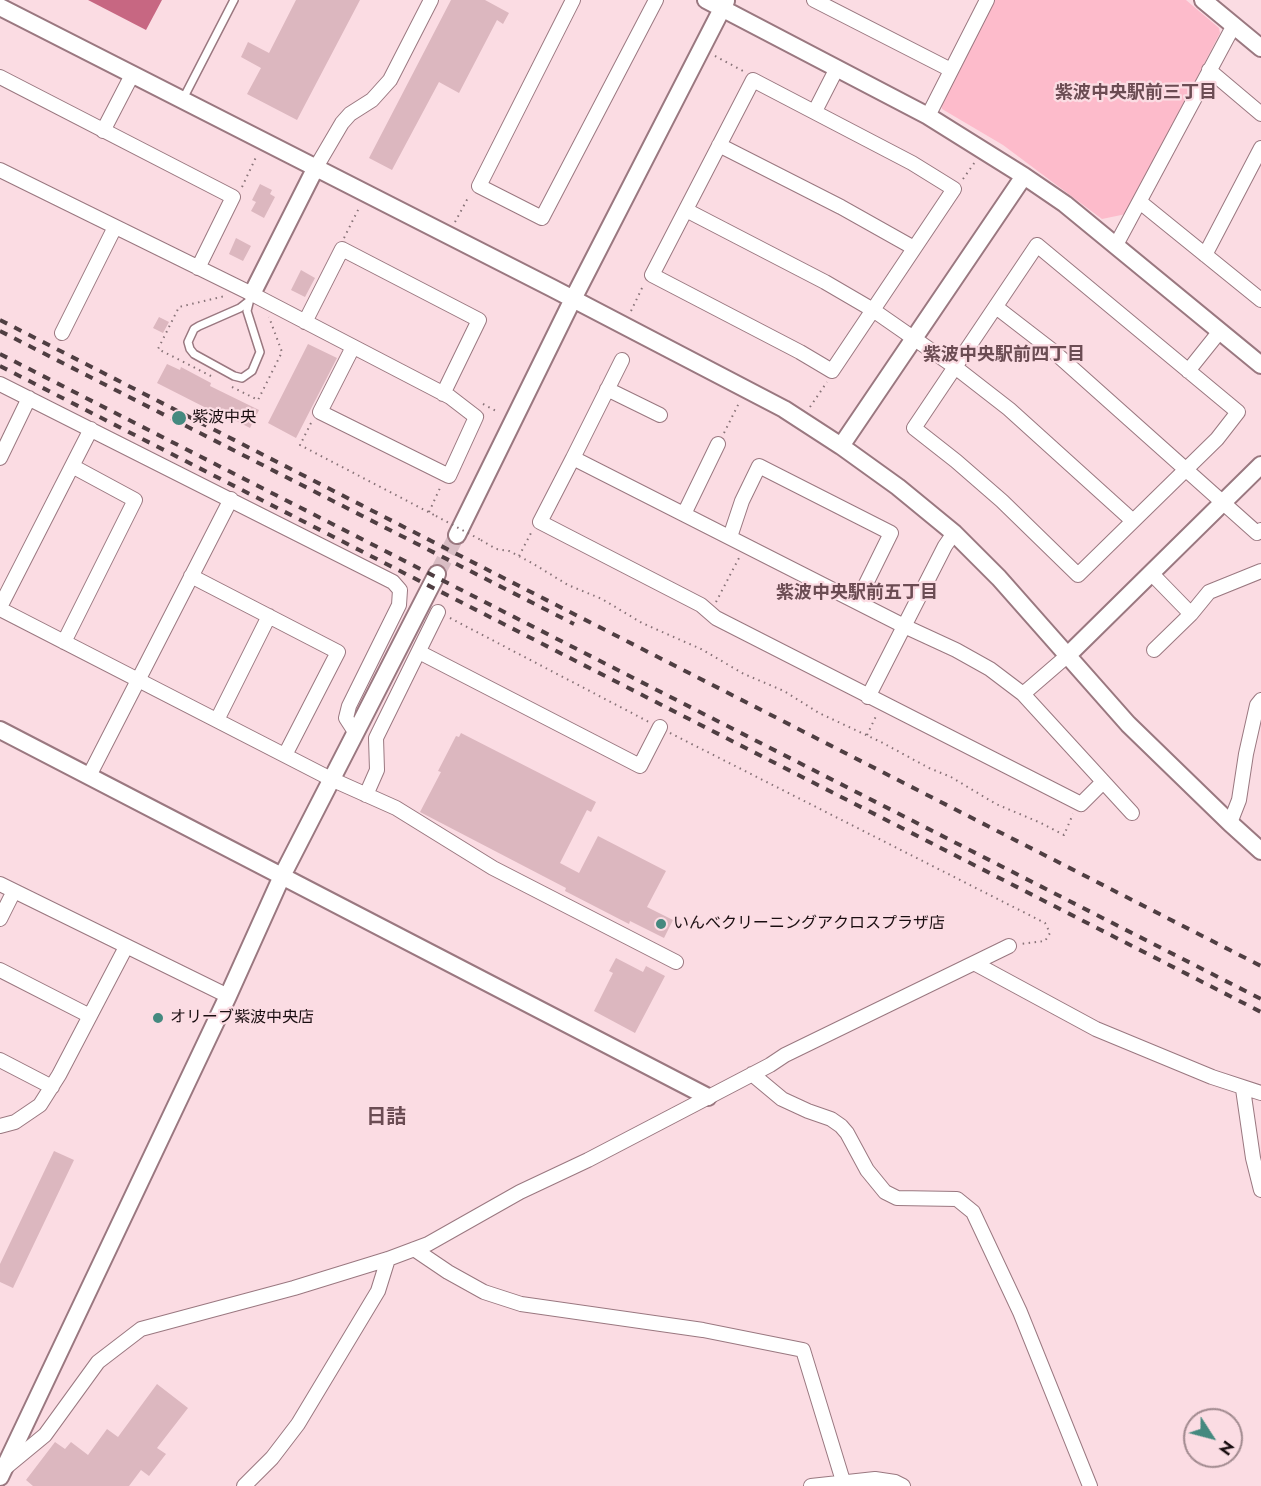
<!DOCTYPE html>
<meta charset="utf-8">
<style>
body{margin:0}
#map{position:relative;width:1261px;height:1486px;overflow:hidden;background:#fbdce3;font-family:Jost,sans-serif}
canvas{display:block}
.north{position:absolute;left:1183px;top:1408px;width:60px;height:60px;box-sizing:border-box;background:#fbdce3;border:2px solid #a18a8f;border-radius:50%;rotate:126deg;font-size:16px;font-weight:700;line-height:24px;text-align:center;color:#1a0e11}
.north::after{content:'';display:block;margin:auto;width:21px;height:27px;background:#44897f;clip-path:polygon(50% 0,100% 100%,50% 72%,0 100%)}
</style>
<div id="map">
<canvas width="1261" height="1486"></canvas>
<div class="north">N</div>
</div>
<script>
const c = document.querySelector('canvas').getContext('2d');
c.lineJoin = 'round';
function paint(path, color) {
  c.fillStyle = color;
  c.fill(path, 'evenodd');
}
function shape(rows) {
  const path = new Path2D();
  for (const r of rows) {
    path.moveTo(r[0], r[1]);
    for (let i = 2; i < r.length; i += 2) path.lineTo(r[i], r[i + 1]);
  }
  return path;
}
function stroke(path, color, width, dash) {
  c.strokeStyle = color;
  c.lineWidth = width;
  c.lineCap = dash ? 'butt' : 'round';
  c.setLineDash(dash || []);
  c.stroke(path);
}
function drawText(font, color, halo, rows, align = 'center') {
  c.font = font + ' Jost,"Noto Sans JP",sans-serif';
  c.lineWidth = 4.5;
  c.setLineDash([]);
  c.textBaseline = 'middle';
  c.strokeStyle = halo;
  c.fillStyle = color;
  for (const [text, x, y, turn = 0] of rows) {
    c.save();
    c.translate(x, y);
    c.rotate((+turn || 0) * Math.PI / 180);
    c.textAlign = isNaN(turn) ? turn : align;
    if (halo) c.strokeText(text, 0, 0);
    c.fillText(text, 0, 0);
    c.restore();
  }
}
paint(shape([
 [994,0,1186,0,1219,28,1220,33,1126,214,1102,219,1003,145,942,109,941,102]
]), '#fdbbcb');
paint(shape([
 [88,0,162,0,146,30]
]), '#c76782');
paint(shape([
 [296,0,360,0,297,120,247,94,261,68,241,57,248,42,269,53],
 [451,0,485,0,509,13,503,24,497,20,459,93,439,82,392,170,369,158],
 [260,184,272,190,270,194,275,197,264,218,251,211,256,202,252,200],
 [236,238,251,246,243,261,229,254],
 [301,270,315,278,305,297,291,290],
 [159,317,169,322,163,333,153,328],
 [308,344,337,358,296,438,268,423],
 [167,364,180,370,181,367,211,383,210,386,259,410,250,428,217,411,216,413,157,383],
 [461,733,596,802,591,812,587,810,560,863,579,873,598,836,666,871,647,907,673,920,664,938,630,921,629,924,565,891,566,888,420,812,441,772,438,771,456,736,459,737],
 [616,958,643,972,646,966,665,976,635,1033,594,1011,613,973,609,971],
 [54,1151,74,1160,13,1288,0,1282,0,1264],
 [157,1384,188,1408,157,1448,166,1454,149,1476,141,1470,129,1486,33,1486,26,1480,55,1442,65,1449,71,1442,88,1455,107,1429,118,1437]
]), '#dcb7bf');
stroke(shape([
 [437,574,457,535]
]), '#d9bdc4', 16, [16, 8]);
const service = shape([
 [183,99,234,0],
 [249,301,240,308,199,326,194,329,188,342,190,349,194,354,234,376,242,378,252,371,260,352,247,311,251,295]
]);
const minor = shape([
 [573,0,479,186,542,218,656,0],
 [814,0,951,70],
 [1209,70,1261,114],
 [0,77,233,197,198,268],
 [753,80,912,163,954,189,832,371,800,352,652,275,753,80],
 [815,111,837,68],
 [928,116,987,0],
 [103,131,132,75],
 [719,145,841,207,914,248],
 [315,169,342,123,350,114,372,100,390,80,431,0],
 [0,170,252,294,450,397,476,417,449,476,320,412,353,347],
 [1140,202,1261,300],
 [686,210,825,282,873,310,955,367,1009,409,1133,521],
 [1037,245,1238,412,1217,439,1078,575,1002,501,956,461,914,428,1037,245],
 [1116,245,1234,25],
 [1205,255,1261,148],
 [996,307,1053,351,1257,533,1261,530],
 [305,322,342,249,479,320,443,394],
 [62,333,115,227],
 [1188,371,1220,331],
 [0,384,393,582,400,590,399,605,349,706,346,718,355,732],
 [607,389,660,415],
 [0,458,29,398],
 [573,458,622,360],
 [684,514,718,444],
 [730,537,742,501,759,466,891,533,857,602],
 [1152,574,1191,614,1209,592,1261,571],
 [191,576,338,652,285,755],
 [0,607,91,429],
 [0,609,331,779,396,808,493,868,676,962],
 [64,642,135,500,72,466],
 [1154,650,1191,614],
 [419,652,640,766,660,727],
 [1067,656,1023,694,990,669,956,650,904,626,573,458,540,522,701,605,716,618,1081,804,1102,783],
 [1023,694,1132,813],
 [868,697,945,546,954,533],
 [217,720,269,616],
 [89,776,231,499],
 [366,795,377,770,376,738,438,612],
 [1230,823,1239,800,1246,754,1257,705,1261,700],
 [0,884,228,996],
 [0,919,14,891],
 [974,963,1096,1029,1212,1077,1261,1093],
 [0,970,90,1016],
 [0,1060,52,1087],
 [752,1074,782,1099,808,1111,831,1119,841,1126,847,1133,867,1170,885,1192,897,1198,957,1199,973,1212,1020,1312,1090,1486],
 [1243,1089,1253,1158,1261,1190],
 [0,1126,15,1122,40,1105,59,1075,126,947],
 [414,1249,448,1272,484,1292,521,1304,703,1330,803,1350,843,1481],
 [5,1468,45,1435,98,1362,141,1329,294,1288,388,1259,428,1244,520,1192,588,1160,770,1065,785,1055,1009,946],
 [244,1486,272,1458,298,1424,378,1291,388,1259],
 [811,1486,875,1479,895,1482,903,1486]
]);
const tertiary = shape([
 [706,0,928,116,1024,176,1065,204,1261,365],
 [1203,0,1261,48],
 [0,7,552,288,784,409,841,446,898,487,954,533,999,578,1128,724,1230,823,1261,851],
 [252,294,315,169],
 [841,446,1024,176],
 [457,535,573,299,726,1],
 [1067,656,1261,465],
 [0,730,708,1097],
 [0,1477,228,996,282,876,437,574]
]);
stroke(service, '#9a7880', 10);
stroke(minor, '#9a7880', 16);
stroke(tertiary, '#9a7880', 20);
stroke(shape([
 [715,56,745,72],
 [963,179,975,162],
 [242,187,257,155],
 [455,222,469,196],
 [344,238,359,208],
 [631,311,643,286],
 [211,376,158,349,179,307,225,296],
 [232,387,258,400,282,352,269,317],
 [483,404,498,412],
 [810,407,827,382],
 [311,423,300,445,436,516],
 [724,433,739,403],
 [429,512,440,488],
 [481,540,496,549,509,551,532,563,568,585,602,599,642,623,701,649,744,674,784,691,819,713,881,742,929,768,951,777,996,804,1041,823,1064,835,1073,814],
 [519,556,531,533],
 [716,602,740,556],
 [450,618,649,722],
 [670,733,1045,923,1050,933,1045,941,1021,944],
 [867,735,877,714]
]), '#877277', 2, [1.5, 4.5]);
stroke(service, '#fff', 7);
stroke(minor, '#fff', 14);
stroke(tertiary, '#fff', 16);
stroke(shape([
 [0,320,1261,966],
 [0,331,574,624],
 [0,354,1261,999],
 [0,366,1261,1012]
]), '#4f3e42', 4, [8, 8]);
stroke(shape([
 [436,516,481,540]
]), '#877277', 2, [1.5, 4.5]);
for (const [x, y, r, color] of [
 [179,418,8,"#44897f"],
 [661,924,6,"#44897f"],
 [158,1018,6,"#44897f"]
]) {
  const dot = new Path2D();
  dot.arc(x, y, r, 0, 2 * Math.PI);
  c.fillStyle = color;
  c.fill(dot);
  stroke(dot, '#fbdce3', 2);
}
drawText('16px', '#1a0e11', '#fbdce3', [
 ["紫波中央",192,418],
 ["いんべクリーニングアクロスプラザ店",673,924],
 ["オリーブ紫波中央店",170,1018]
], 'left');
drawText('bold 18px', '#6b4c53', '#fbdce3', [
 ["紫波中央駅前三丁目",1136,94],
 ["紫波中央駅前四丁目",1004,356],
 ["紫波中央駅前五丁目",857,594]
]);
drawText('bold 20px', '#6b4c53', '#fbdce3', [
 ["日詰",386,1118]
]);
</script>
